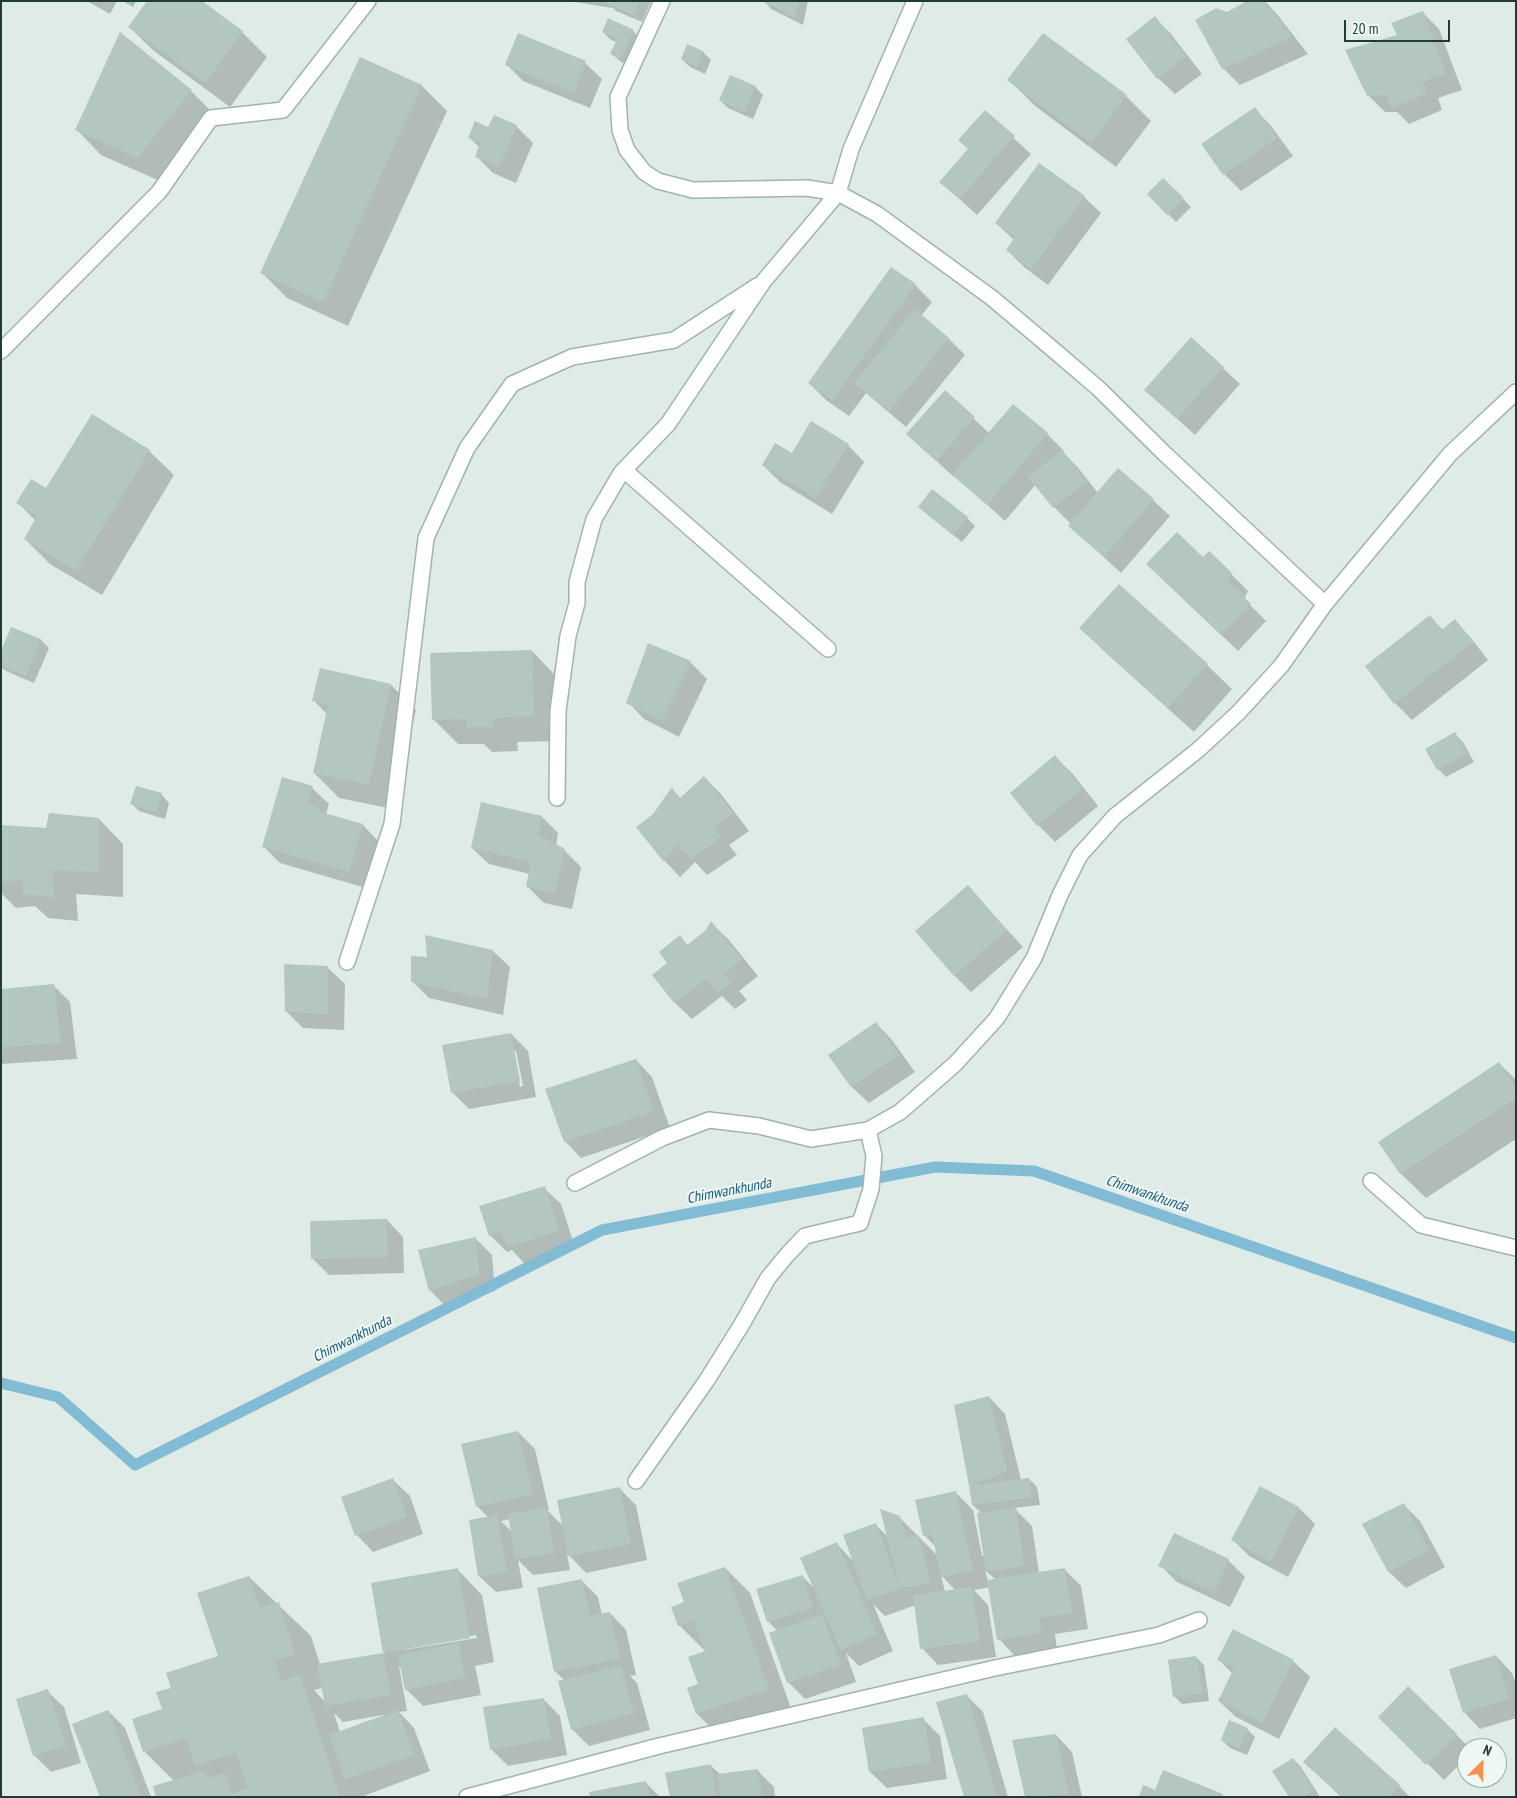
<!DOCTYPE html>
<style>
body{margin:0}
#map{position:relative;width:1517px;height:1798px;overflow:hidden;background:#deebe7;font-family:"PT Sans Narrow",sans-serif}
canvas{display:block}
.frame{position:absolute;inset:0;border:2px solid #1f3b38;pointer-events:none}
.north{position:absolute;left:1457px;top:1738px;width:50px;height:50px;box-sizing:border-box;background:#eff7f4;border:1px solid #9caca9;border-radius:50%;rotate:23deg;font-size:14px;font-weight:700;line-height:20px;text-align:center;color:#1f3b38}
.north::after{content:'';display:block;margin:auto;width:18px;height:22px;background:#f9924e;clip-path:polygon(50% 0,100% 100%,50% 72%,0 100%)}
.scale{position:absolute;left:1344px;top:20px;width:106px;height:22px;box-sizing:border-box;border:2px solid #1f3b38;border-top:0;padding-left:6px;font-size:15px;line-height:18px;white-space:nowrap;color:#1f3b38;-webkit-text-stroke:4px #eff7f4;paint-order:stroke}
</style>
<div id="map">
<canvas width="1517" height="1798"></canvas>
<div class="frame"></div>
<div class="north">N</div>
<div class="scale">20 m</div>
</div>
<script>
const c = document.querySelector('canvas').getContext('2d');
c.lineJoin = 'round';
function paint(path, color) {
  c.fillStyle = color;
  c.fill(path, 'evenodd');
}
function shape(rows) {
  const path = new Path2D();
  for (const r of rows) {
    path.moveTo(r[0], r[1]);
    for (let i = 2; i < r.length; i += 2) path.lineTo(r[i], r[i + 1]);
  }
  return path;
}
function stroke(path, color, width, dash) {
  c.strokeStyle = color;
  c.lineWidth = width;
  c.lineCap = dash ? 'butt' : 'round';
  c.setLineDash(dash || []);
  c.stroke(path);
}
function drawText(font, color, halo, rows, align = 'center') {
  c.font = font + ' "PT Sans Narrow",sans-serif';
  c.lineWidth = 4;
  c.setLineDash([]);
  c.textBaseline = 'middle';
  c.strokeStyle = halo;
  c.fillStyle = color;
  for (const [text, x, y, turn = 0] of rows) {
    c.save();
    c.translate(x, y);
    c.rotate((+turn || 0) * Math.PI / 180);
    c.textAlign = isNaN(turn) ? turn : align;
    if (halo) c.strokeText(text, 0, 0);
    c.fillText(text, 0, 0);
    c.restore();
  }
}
paint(shape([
 [87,1,117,1,110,14],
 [123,1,136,1,133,7],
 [199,1,242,32,267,57,230,107,154,51,129,27],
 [568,1,651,1,642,22,616,11,613,8],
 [764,1,808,1,803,25,771,9],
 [1265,1,1276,13,1308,54,1240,85,1223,68],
 [1422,12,1439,29,1462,90,1438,98,1442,110,1409,124,1397,112,1385,112,1368,95,1399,36],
 [1155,18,1171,34,1202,74,1175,94,1158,78],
 [633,31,641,39,628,66,620,61,611,53,617,42,611,40,603,32],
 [120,34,191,91,216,116,162,182,101,155,77,130],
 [518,35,585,63,602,79,590,108,523,81,506,64],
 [688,46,703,52,711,60,705,74,690,67,682,59],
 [360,58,422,86,447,111,348,326,287,298,262,273],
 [1009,80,1126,96,1151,121,1116,167,1034,105],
 [755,87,763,95,753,119,728,108,720,100],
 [1255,109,1271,126,1293,156,1241,191,1224,174,1203,144],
 [985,112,1031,154,977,215,941,182,969,150],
 [516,126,533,143,516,183,493,173,476,156,480,148,470,138,489,128],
 [1163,179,1191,207,1176,222,1148,194],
 [1084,197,1101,213,1048,285,1024,267,1007,250,1014,240,996,223],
 [915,285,932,302,921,316,949,339,965,355,906,427,866,393,849,416,826,400,809,383],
 [1191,339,1240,384,1195,435,1146,390],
 [945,392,989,433,1013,406,1047,434,1064,451,1063,452,1079,469,1098,493,1118,470,1153,500,1170,516,1121,573,1070,526,1071,524,1054,507,1036,484,1005,521,954,475,953,476,907,434],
 [848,445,864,462,832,514,780,482,763,465],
 [149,451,174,475,102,595,50,564,25,539,36,521,18,503,46,490],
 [928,515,967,518,975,526,962,542],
 [1203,559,1231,574,1248,591,1244,599,1266,621,1238,651,1164,580],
 [1430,617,1443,630,1455,621,1471,638,1488,660,1412,720,1395,703],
 [1081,628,1207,665,1232,689,1194,732,1106,653],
 [11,629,41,640,49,648,34,683,6,671,1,667,1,654],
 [532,651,556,676,559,741,517,742,518,751,492,752,484,744,458,744,433,719],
 [690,662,707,679,679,737,644,719,628,702],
 [391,685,416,710,393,809,339,798,314,773,327,714,314,701],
 [1455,734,1463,742,1474,762,1446,777,1438,769],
 [1055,757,1072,773,1098,806,1055,842,1038,825],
 [704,777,721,794,749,831,729,845,737,855,707,875,695,862,680,877,664,860,638,827,654,815,672,789,681,799],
 [312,788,329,804,326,814,363,825,379,842,366,888,280,863,263,846],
 [161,794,169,803,165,819,139,811,131,803],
 [542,817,558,833,556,846,564,850,581,867,572,909,544,903,527,886,530,874,489,864,472,848],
 [99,819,123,844,123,897,76,894,78,921,48,918,35,906,16,908,1,893,1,826,47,830],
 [968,887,1023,947,971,992,954,975],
 [711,923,728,939,758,976,739,991,747,1000,735,1009,722,996,692,1019,675,1003,653,975,669,963,680,937,688,946,707,931],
 [493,951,510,967,503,1015,429,998,412,981,428,958],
 [328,968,345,984,344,1030,303,1028,287,1012],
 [53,985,70,1002,77,1059,1,1064,1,990],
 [876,1023,892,1040,915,1072,869,1103,852,1087,830,1055],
 [511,1034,528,1051,536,1097,469,1109,452,1092],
 [514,1051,516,1051,523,1086,520,1087],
 [636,1060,652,1077,670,1128,581,1158,565,1141],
 [1499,1063,1516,1080,1516,1139,1426,1198,1401,1174,1380,1143],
 [544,1188,561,1204,575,1247,524,1263,512,1250,507,1252,490,1235],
 [387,1220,403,1237,404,1273,329,1275,312,1258],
 [475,1238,492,1255,495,1291,446,1307,430,1290],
 [989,1397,1005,1414,1021,1480,1029,1479,1037,1487,1040,1505,1014,1508,1032,1526,1039,1573,1064,1569,1081,1586,1088,1629,1055,1634,1057,1649,1015,1656,999,1639,990,1587,974,1590,988,1605,996,1657,938,1665,922,1648,916,1605,885,1616,873,1604,893,1651,859,1666,846,1653,856,1682,805,1699,788,1682,778,1632,768,1621,802,1576,815,1589,837,1544,854,1562,876,1525,888,1537,899,1517,938,1556,936,1547,924,1535,956,1493,973,1510,982,1556,984,1556,982,1514,973,1505,971,1485],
 [985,1570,996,1580,988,1581],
 [941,1575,956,1591,945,1592],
 [518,1432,535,1449,549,1510,547,1510,564,1527,619,1488,636,1505,647,1560,586,1573,567,1553,570,1570,533,1575,518,1560,523,1588,496,1592,479,1576,489,1518,477,1506],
 [510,1519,512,1532,501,1521],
 [393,1480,410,1496,423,1534,373,1552,357,1535],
 [1403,1504,1420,1521,1445,1567,1406,1588,1389,1572,1364,1525],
 [1299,1508,1315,1524,1288,1577,1249,1556,1233,1540],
 [1175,1535,1228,1560,1245,1577,1230,1607,1177,1582,1160,1565],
 [725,1568,750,1593,793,1714,722,1738,697,1714,699,1684,706,1652,679,1625,686,1603],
 [458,1570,482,1595,494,1662,475,1666,481,1695,423,1706,406,1689,403,1670,399,1666,407,1711,399,1712,414,1728,430,1771,361,1797,158,1797,174,1781,144,1751,172,1689,219,1657,249,1577,311,1636,320,1664,385,1654,373,1584],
 [476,1635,477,1638,403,1650,403,1648],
 [323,1688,325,1702,314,1690],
 [334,1713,343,1722,383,1715,384,1716,340,1732],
 [581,1580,598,1597,602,1615,610,1613,626,1630,636,1675,630,1676,637,1683,650,1730,589,1746,572,1729,565,1681,555,1671],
 [1496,1656,1512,1673,1516,1684,1516,1718,1480,1729,1464,1712],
 [1196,1657,1204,1665,1209,1701,1182,1704,1174,1696],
 [1219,1660,1293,1661,1310,1677,1279,1739,1236,1717,1219,1701,1233,1674],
 [1408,1688,1470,1748,1467,1748,1467,1757,1444,1780,1380,1716],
 [47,1691,64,1707,81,1763,51,1772,34,1755],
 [966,1695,983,1712,1008,1797,965,1797],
 [543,1699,560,1716,567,1755,508,1766,491,1749],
 [108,1711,125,1728,151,1797,101,1797],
 [923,1719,940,1736,947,1779,887,1788,870,1772],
 [1247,1729,1255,1737,1247,1755,1230,1748,1222,1740],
 [1056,1735,1072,1752,1082,1797,1027,1797],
 [1293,1759,1301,1767,1320,1797,1290,1797],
 [1305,1762,1399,1786,1410,1797,1341,1797],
 [711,1766,721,1775,757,1770,774,1787,775,1797,671,1797],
 [646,1783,660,1797,591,1797]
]), '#0003');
stroke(shape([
 [1,1383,58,1397,135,1465,602,1230,935,1167,1034,1171,1516,1338]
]), '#82bbd4', 11);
paint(shape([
 [147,1,202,1,243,31,205,83,128,27],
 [607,1,640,1,634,15,606,4],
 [762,1,799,1,795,18],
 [1247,1,1265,1,1292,37,1222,69,1195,20,1216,8,1227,12],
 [1423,11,1446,73,1422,82,1427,93,1391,108,1387,95,1367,96,1345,50,1397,35,1391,23],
 [1155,16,1186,56,1157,79,1126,39],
 [608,18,634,30,620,59,610,54,617,39,602,32],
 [120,32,192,90,137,158,75,130],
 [518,33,586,61,574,93,505,65],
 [1043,33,1127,95,1091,143,1007,80],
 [687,44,703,51,697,67,681,59],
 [360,57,422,85,323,302,260,273],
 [730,75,756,86,744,112,719,100],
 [1255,107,1277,138,1223,175,1201,144],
 [985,110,1015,136,959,199,939,182,968,149,958,140],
 [494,115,517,125,499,167,475,157,480,143,468,138,475,121,488,127],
 [1039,163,1085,196,1031,269,1006,250,1015,237,995,223],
 [1163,178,1184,198,1167,215,1147,194],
 [891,267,916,284,832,400,808,383],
 [915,309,949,338,889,411,854,383],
 [1191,337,1224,367,1177,419,1144,390],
 [945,390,975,417,936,461,906,434],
 [1013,404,1048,433,987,505,952,475],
 [92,414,150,450,76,571,24,539,37,516,16,503,31,479,46,488],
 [811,421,849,444,815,498,762,465,775,443,792,453],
 [1062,450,1087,481,1053,508,1028,477],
 [1118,468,1154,499,1104,557,1068,526],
 [932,489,968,517,953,535,918,507],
 [1177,532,1203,557,1209,551,1232,573,1228,581,1251,604,1221,635,1146,564],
 [1119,584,1208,664,1168,708,1079,628],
 [1430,615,1442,630,1455,619,1473,642,1394,704,1365,666],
 [11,627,41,639,26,676,1,666,1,651],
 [648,643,691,661,662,721,626,703],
 [532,650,534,716,493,718,493,727,466,727,466,719,432,720,430,653],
 [320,668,391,684,369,785,313,773,328,705,312,701],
 [1455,732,1467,754,1437,770,1425,749],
 [1055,755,1083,788,1037,826,1010,793],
 [704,776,733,813,714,828,721,838,690,859,678,845,663,861,636,827,653,814,672,787,679,799],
 [282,777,313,786,308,801,321,812,363,824,349,872,262,847],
 [136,786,162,793,157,812,130,804],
 [481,802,542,816,538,835,565,849,555,893,526,887,531,862,471,848],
 [49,813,99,818,99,872,52,870,54,897,22,894,23,880,1,882,1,825,46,828],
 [968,885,1007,930,954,976,915,931],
 [711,921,742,959,724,974,731,983,717,993,706,979,674,1003,652,975,667,963,659,952,680,935,687,945,706,930],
 [425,935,493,950,487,999,411,982,411,956,427,957],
 [284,964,328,966,328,1014,285,1012],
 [54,984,61,1043,1,1047,1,989],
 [876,1022,899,1055,851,1087,828,1055],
 [511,1033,520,1081,451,1093,442,1045],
 [636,1059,654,1111,564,1142,545,1089],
 [1499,1062,1516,1086,1516,1098,1400,1174,1378,1142],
 [545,1186,559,1231,507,1247,502,1232,489,1236,479,1206],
 [387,1219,388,1257,311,1259,310,1221],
 [476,1237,479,1274,429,1291,418,1250],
 [989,1396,1007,1471,969,1486,954,1405],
 [518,1431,533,1494,476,1507,461,1444],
 [393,1478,407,1517,355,1536,341,1497],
 [1029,1478,1032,1497,972,1505,969,1486],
 [1260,1486,1299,1507,1271,1561,1231,1540],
 [620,1487,631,1544,568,1556,557,1500],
 [956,1491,973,1571,941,1577,932,1534,923,1536,915,1500],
 [1404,1503,1429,1550,1388,1572,1362,1524],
 [547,1508,554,1553,515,1559,508,1514],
 [1016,1508,1024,1566,986,1572,977,1513],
 [880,1509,900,1516,907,1538,918,1535,931,1583,900,1588],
 [497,1515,507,1572,478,1576,469,1520],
 [876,1523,900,1588,867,1600,843,1535],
 [1174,1533,1229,1559,1214,1592,1158,1566],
 [837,1542,877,1634,841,1650,800,1558],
 [725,1567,769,1689,696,1714,687,1688,698,1684,688,1657,705,1651,693,1621,678,1626,671,1607,684,1602,677,1583],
 [458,1568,470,1638,383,1653,371,1583],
 [1065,1568,1072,1613,1039,1618,1041,1633,997,1640,987,1580],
 [803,1575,813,1608,767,1622,756,1589],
 [249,1576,260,1608,279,1602,295,1654,275,1660,281,1681,300,1675,340,1797,156,1797,153,1786,204,1771,206,1779,225,1773,232,1794,248,1788,236,1753,195,1766,186,1738,143,1752,132,1719,162,1709,156,1692,171,1688,166,1673,218,1656,197,1593],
 [582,1579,590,1616,610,1612,620,1659,554,1672,537,1588],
 [972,1587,980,1641,920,1649,913,1595],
 [822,1614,841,1665,787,1683,769,1633],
 [1233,1629,1294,1660,1262,1723,1218,1701,1234,1668,1217,1660],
 [458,1643,465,1678,405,1690,398,1655],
 [383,1653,391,1695,325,1706,317,1664],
 [1496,1655,1509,1699,1463,1713,1449,1669],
 [1196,1656,1202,1693,1173,1697,1168,1660],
 [621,1665,634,1713,571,1730,558,1681],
 [1408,1686,1457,1734,1426,1765,1378,1717],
 [48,1689,66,1746,33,1756,16,1699],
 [967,1694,997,1797,964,1797,936,1702],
 [544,1698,551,1739,490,1750,483,1707],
 [108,1710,141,1797,100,1797,72,1724],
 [398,1710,414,1755,345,1779,329,1735],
 [924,1717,931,1762,869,1772,862,1728],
 [1229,1720,1248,1728,1239,1748,1221,1740],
 [1335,1727,1400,1785,1389,1797,1342,1797,1303,1762],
 [1056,1734,1069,1794,1025,1797,1012,1740],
 [1293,1758,1314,1790,1303,1797,1289,1797,1272,1771],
 [711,1764,717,1797,670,1797,665,1773],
 [758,1769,762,1797,721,1797,717,1774],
 [1163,1770,1223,1794,1222,1797,1139,1797,1143,1785,1155,1790],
 [646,1781,650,1797,590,1797,589,1792]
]), '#b3c6c0');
const street = shape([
 [662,1,618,97,620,130,627,150,644,172,658,181,693,190,807,188,838,193,877,214,992,298,1056,352,1098,388,1165,454,1325,604],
 [1,351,159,192,211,118,283,110,368,1],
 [624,470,828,649],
 [557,798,558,711,568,636,577,603,577,582,594,519,621,473,668,424,763,282,838,193,851,149,915,1],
 [347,962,392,824,426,538,467,448,512,384,572,357,674,340,757,286],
 [1371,1181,1421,1225,1516,1248],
 [575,1183,662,1138,709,1120,759,1126,811,1139,868,1130,900,1112,955,1064,997,1018,1034,958,1060,895,1080,855,1115,816,1198,750,1238,713,1281,666,1325,604,1450,454,1516,392],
 [636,1481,707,1380,742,1324,768,1278,787,1255,805,1236,860,1223,871,1189,874,1156,868,1130],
 [467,1797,659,1746,995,1668,1159,1635,1199,1620]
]);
stroke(street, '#a1b3af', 18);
stroke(street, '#fff', 15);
drawText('italic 15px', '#165a7a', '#eff7f4', [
 ["Chimwankhunda",729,1191,-11],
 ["Chimwankhunda",1147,1194,19],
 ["Chimwankhunda",352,1339,-27]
]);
</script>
